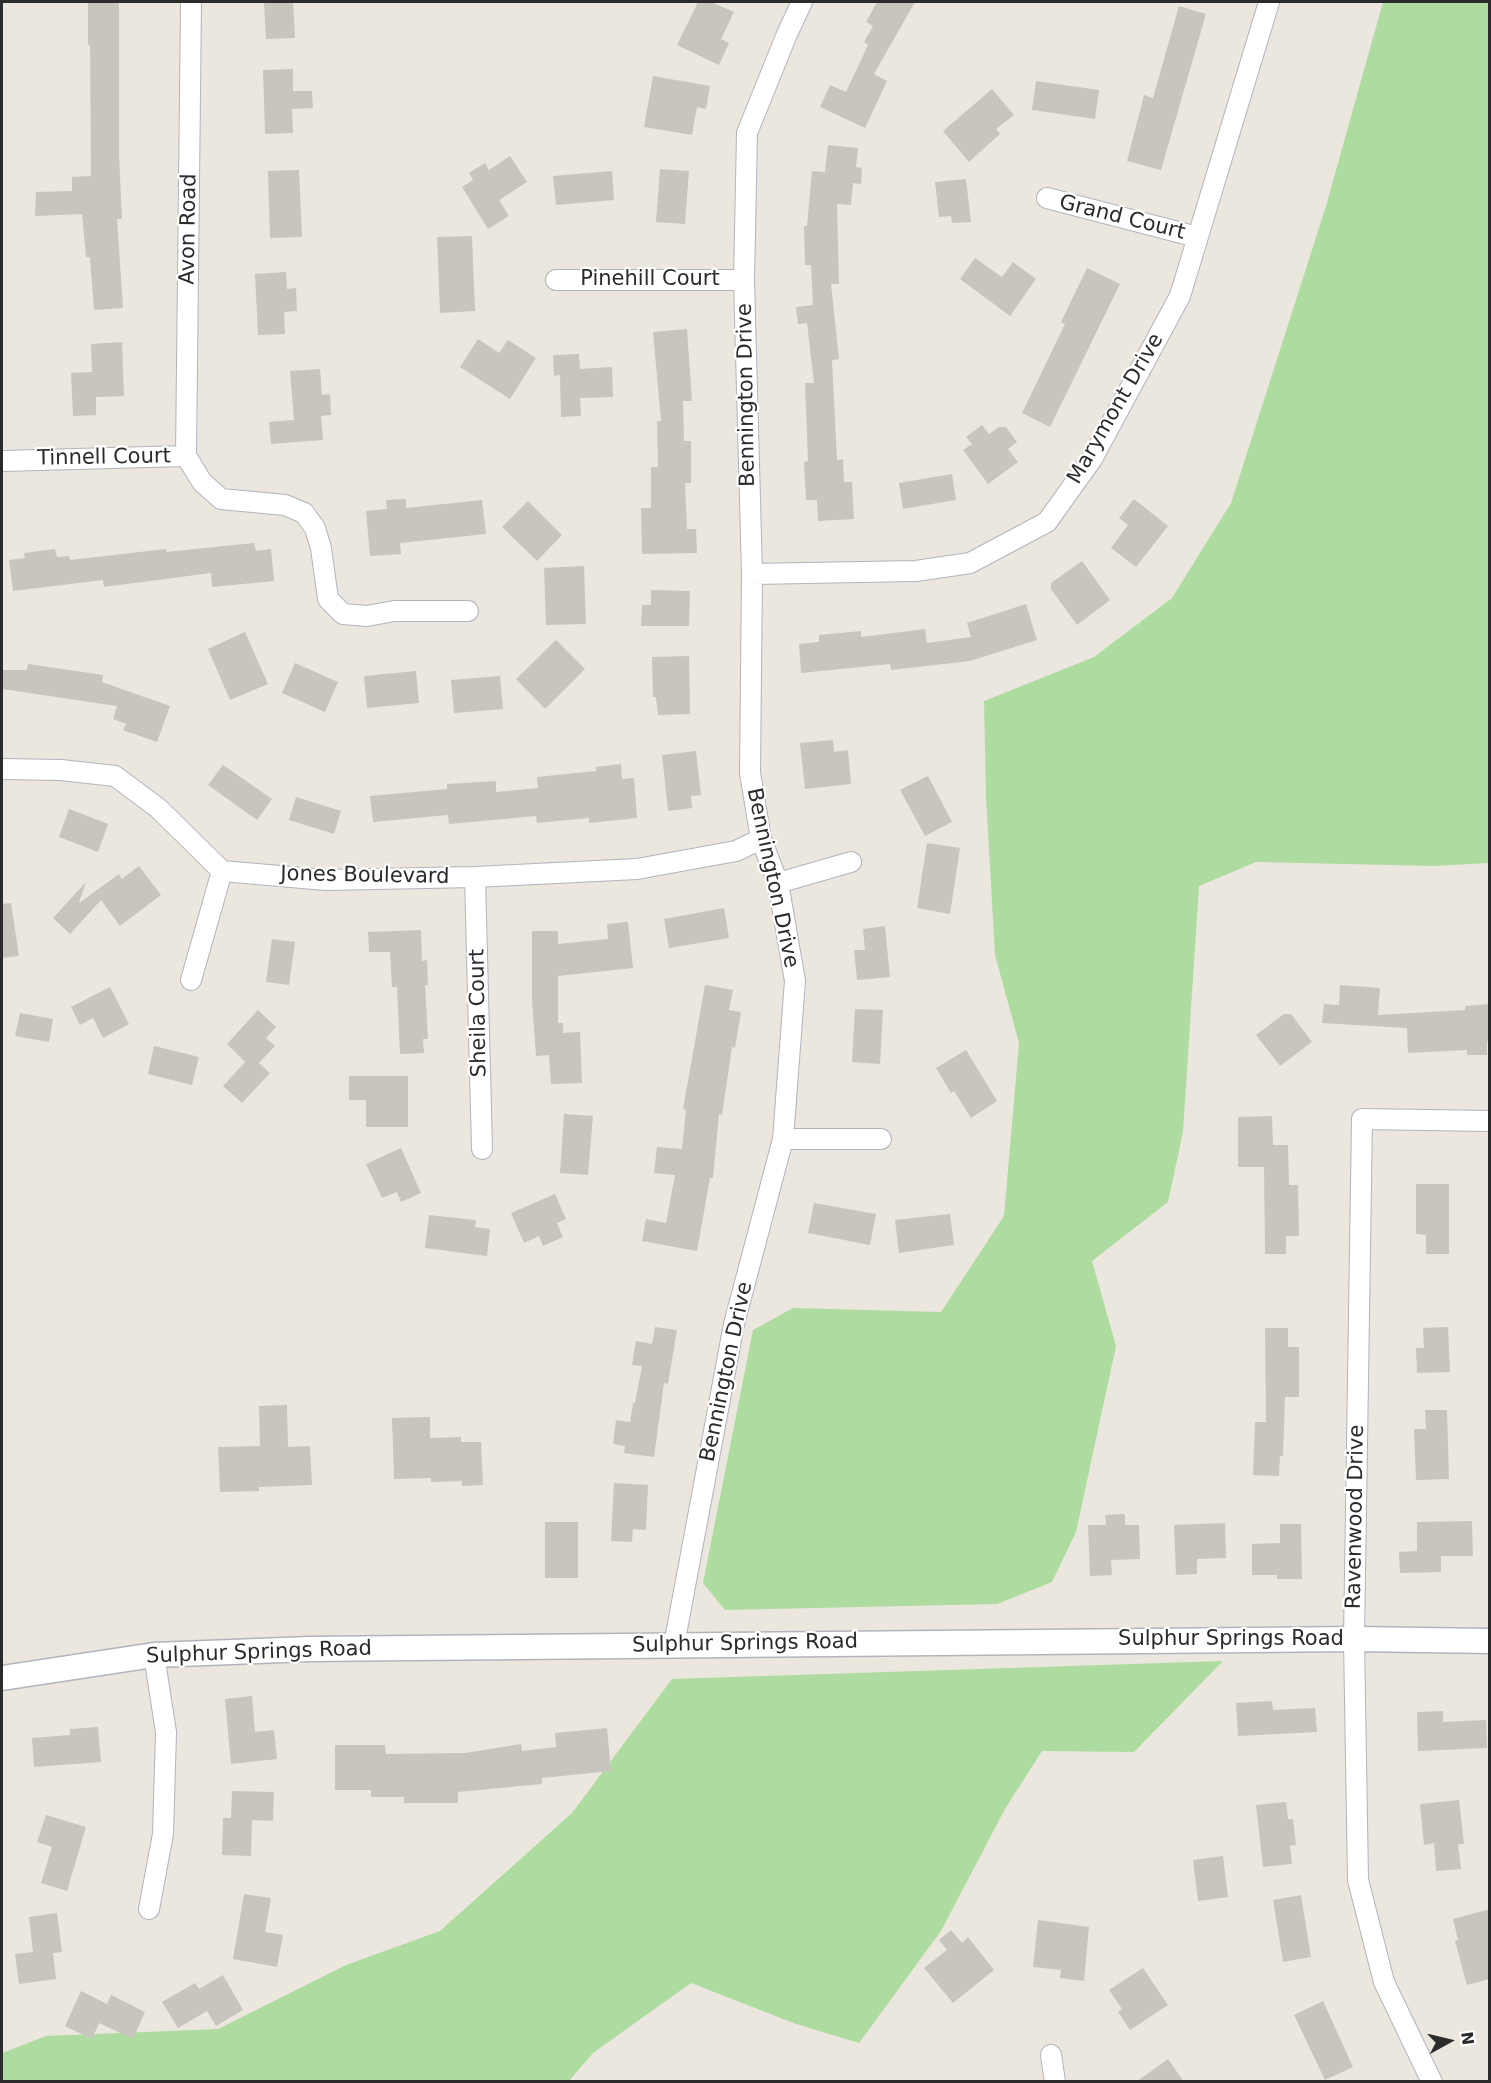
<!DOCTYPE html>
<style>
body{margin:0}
#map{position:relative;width:1491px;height:2083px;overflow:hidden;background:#ebe7de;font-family:"DejaVu Sans",sans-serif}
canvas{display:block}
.frame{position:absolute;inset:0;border:3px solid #2b2b2b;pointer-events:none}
.north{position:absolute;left:1419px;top:2011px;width:60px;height:60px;-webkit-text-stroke:4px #fff;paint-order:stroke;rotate:82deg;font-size:16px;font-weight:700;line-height:24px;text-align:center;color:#2b2b2b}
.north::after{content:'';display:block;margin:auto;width:21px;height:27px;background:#2b2b2b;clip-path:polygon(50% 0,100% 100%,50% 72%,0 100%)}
</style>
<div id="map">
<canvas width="1491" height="2083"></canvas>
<div class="frame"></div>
<div class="north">N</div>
</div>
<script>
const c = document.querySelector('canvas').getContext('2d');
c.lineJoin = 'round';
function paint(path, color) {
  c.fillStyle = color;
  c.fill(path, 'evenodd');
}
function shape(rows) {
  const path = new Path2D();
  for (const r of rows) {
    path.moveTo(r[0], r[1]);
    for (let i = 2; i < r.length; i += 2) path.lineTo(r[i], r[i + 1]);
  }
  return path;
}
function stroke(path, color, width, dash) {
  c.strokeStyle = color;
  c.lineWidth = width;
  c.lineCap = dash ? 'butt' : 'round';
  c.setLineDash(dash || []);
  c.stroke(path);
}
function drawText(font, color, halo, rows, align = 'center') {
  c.font = font + ' "DejaVu Sans",sans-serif';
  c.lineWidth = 4.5;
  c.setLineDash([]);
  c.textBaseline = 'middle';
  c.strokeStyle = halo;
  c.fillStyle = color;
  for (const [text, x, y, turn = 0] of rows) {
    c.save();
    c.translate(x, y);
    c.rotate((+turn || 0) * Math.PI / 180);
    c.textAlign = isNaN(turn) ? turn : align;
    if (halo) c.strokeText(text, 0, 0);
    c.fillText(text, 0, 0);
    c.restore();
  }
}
paint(shape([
 [1383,2,1489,2,1489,863,1434,866,1256,862,1199,886,1183,1132,1168,1202,1092,1261,1116,1346,1076,1532,1052,1582,997,1604,725,1610,703,1583,753,1330,793,1308,941,1312,1004,1216,1019,1043,995,955,986,797,984,701,1094,657,1172,598,1231,503,1326,206],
 [1223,1661,1134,1752,1042,1751,1005,1809,941,1931,859,2043,796,2024,691,1983,593,2053,569,2081,2,2082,2,2053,46,2036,218,2029,346,1965,440,1931,572,1813,672,1679]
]), '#aedca0');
paint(shape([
 [88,2,119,2,119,154,122,219,117,219,123,308,94,310,90,257,86,257,82,214,35,216,36,192,72,191,72,177,91,176,90,45,88,45],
 [264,2,293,2,295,38,266,39],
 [698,2,711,2,734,12,721,39,729,43,719,65,677,45],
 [877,2,915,2,874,74,887,81,865,128,820,107,830,85,846,92,868,45,864,42,873,26,866,22],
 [1179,6,1206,14,1161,170,1127,161,1144,95,1153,98],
 [293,69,293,91,312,91,313,108,292,109,293,133,265,134,263,70],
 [653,76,710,86,706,109,697,107,692,135,644,127],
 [1036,81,1099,90,1095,119,1032,110],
 [992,89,1014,115,996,129,1000,134,969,162,943,131],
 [828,145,858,148,856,167,862,168,861,184,853,183,851,205,837,204,839,284,831,284,839,359,832,360,837,460,843,459,844,482,852,482,854,519,818,521,817,500,806,500,804,462,808,461,805,383,814,383,807,323,798,324,796,307,813,305,811,265,805,265,804,226,807,226,812,171,825,172],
 [510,156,527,182,499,200,509,216,488,229,462,187,473,180,469,173,485,163,489,170],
 [660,169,689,171,685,224,656,222],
 [299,170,302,237,270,238,268,171],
 [612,171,614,200,556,205,553,176],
 [966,179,971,222,952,223,951,216,939,217,935,182],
 [472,236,475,311,440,313,437,237],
 [975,258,1002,277,1013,262,1036,279,1010,316,960,279],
 [1087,268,1120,284,1050,427,1022,413,1065,324,1061,322],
 [286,272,287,289,296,288,297,311,284,312,285,334,258,335,255,274],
 [687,329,692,401,683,401,684,441,691,441,691,483,685,483,687,529,696,529,697,553,642,554,641,508,651,508,651,467,658,467,657,421,661,421,653,332],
 [478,339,499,353,508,340,536,358,510,399,460,367],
 [122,342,124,396,96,397,96,415,73,416,71,373,92,372,91,344],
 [579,354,580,369,612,367,613,397,580,398,581,416,561,417,560,375,554,376,553,355],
 [320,369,322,395,330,394,331,415,321,416,323,440,271,444,269,422,294,420,290,371],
 [982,425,989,434,999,427,1006,427,1017,442,1008,449,1018,462,988,484,963,450,972,444,966,437],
 [952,474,956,500,903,509,899,483],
 [406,499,406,508,482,500,486,534,400,543,401,554,370,556,366,511,387,509,386,500],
 [1134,499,1168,526,1136,567,1111,548,1128,525,1119,518],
 [528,501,562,535,537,561,502,527],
 [254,543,256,551,271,549,274,581,212,587,211,573,104,587,103,580,13,591,9,560,25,558,24,553,55,549,57,557,69,556,70,560,166,549,166,552],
 [1082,561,1110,600,1077,625,1051,589,1051,583],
 [584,566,586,624,546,625,544,568],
 [651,590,690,591,689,626,641,626,642,605,651,605],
 [1026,604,1037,640,970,661,891,670,890,664,801,673,799,644,819,642,819,635,861,631,861,637,925,629,927,643,971,637,967,623],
 [245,632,268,684,230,700,208,649],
 [556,640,585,669,545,709,516,679],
 [689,656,690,714,658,715,656,697,653,697,652,657],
 [295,663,338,682,325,712,282,693],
 [28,664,103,675,102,682,170,706,157,742,123,730,126,724,113,719,117,706,2,689,2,670,27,670],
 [416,671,419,703,367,708,364,676],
 [500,676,503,709,454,713,451,680],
 [833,740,834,752,848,750,851,784,805,789,800,743],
 [696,751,701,795,691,796,692,808,668,811,662,755],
 [621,764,622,779,634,778,637,818,589,823,589,818,537,823,536,816,449,824,448,815,373,822,370,796,447,789,447,784,496,781,496,792,538,788,537,777,596,771,596,767],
 [223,765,272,799,257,820,208,785],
 [928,776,952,822,925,836,900,790],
 [296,797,341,811,334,834,289,820],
 [69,809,108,824,98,852,59,837],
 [927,843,960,848,950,914,917,908],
 [139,866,161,895,120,926,101,900,70,934,53,918,86,882,79,903,119,874,122,879],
 [11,903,19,956,2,958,2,904],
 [724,908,729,938,669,948,664,919],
 [628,922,633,968,558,976,558,1023,563,1023,563,1033,580,1032,582,1083,551,1084,549,1055,536,1056,532,1000,532,931,558,931,558,944,608,939,607,924],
 [885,926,890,977,857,980,854,950,865,950,863,929],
 [421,930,422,961,427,960,428,985,425,985,428,1039,423,1039,424,1053,400,1054,397,987,392,987,390,952,369,952,368,932],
 [272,939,295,942,289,985,266,982],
 [705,985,733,990,729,1010,741,1012,735,1048,732,1047,722,1115,719,1114,713,1178,710,1178,697,1251,642,1241,646,1219,666,1223,675,1175,654,1173,657,1147,682,1149,686,1110,683,1109],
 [1340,985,1380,988,1378,1015,1465,1010,1465,1006,1490,1004,1490,1041,1487,1041,1487,1055,1467,1055,1467,1050,1408,1053,1407,1028,1322,1023,1324,1004,1339,1005],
 [110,987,129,1024,103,1038,93,1018,80,1025,71,1007],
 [855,1009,883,1010,880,1064,852,1062],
 [258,1010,276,1027,266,1038,275,1046,259,1063,270,1073,242,1103,223,1086,245,1062,227,1044],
 [20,1013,53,1019,49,1042,15,1036],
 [1284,1014,1291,1014,1312,1042,1280,1066,1256,1035],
 [154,1046,199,1057,192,1085,148,1074],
 [966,1050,997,1101,971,1118,954,1091,951,1093,936,1068],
 [349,1076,408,1076,408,1127,366,1127,366,1100,349,1100],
 [564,1114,593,1116,588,1175,560,1173],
 [1272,1116,1273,1145,1288,1145,1289,1185,1298,1185,1299,1236,1286,1236,1286,1254,1265,1254,1264,1167,1238,1167,1238,1117],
 [401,1148,421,1193,401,1202,397,1192,382,1198,366,1164],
 [1416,1184,1449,1184,1449,1254,1426,1254,1426,1235,1416,1234],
 [555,1194,566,1219,557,1223,563,1237,543,1246,539,1236,524,1243,511,1213],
 [814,1203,876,1214,870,1245,808,1233],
 [950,1214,954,1245,899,1253,895,1220],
 [429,1215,476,1220,475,1227,490,1229,487,1256,425,1248],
 [655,1327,677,1330,668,1384,664,1383,654,1457,624,1453,625,1446,613,1444,616,1420,630,1422,633,1403,635,1403,642,1366,632,1365,636,1341,652,1344],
 [1448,1327,1450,1372,1417,1373,1416,1348,1424,1348,1423,1328],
 [1265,1328,1288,1328,1288,1347,1299,1347,1299,1397,1285,1397,1283,1456,1280,1456,1279,1476,1253,1475,1255,1422,1266,1422],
 [287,1405,288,1447,310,1446,312,1485,259,1487,259,1491,220,1492,218,1447,260,1446,259,1406],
 [1425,1410,1447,1410,1449,1479,1416,1480,1414,1429,1426,1429],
 [430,1417,430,1438,461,1437,461,1442,481,1442,483,1485,462,1486,462,1481,431,1482,431,1478,394,1479,392,1418],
 [614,1483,648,1485,646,1530,633,1529,632,1542,611,1541],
 [1125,1514,1125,1525,1139,1525,1140,1559,1111,1560,1112,1575,1090,1576,1088,1525,1106,1525,1105,1515],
 [1472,1521,1473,1556,1441,1556,1441,1572,1400,1573,1399,1552,1417,1551,1417,1522],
 [545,1522,578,1522,578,1578,545,1578],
 [1225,1523,1226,1558,1197,1559,1197,1574,1176,1575,1174,1525],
 [1280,1524,1301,1524,1302,1579,1277,1579,1277,1575,1252,1575,1252,1544,1280,1543],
 [252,1696,255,1732,274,1730,277,1759,231,1764,225,1699],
 [1272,1701,1273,1710,1315,1708,1317,1732,1238,1736,1236,1703],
 [1443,1711,1443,1722,1486,1720,1487,1748,1418,1751,1417,1712],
 [98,1727,101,1762,34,1767,32,1738,70,1735,70,1729],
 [607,1728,611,1771,542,1778,542,1784,458,1792,458,1803,404,1803,404,1797,371,1797,371,1790,335,1790,335,1745,385,1745,386,1754,465,1753,521,1744,522,1751,556,1747,555,1733],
 [232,1791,274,1792,273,1821,252,1820,251,1856,222,1855,223,1818,231,1818],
 [1459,1800,1464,1844,1458,1844,1461,1869,1436,1871,1434,1843,1424,1845,1420,1804],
 [1286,1802,1288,1819,1293,1819,1296,1845,1290,1846,1292,1864,1263,1867,1256,1805],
 [46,1815,86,1827,67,1891,41,1883,52,1847,37,1842],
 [1223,1856,1228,1897,1198,1901,1193,1860],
 [244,1894,271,1898,265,1932,283,1935,277,1967,233,1959],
 [1301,1895,1311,1957,1283,1962,1273,1900],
 [1490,1909,1490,1979,1467,1985,1455,1941,1458,1940,1453,1919],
 [57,1913,62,1952,53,1953,56,1979,19,1984,15,1954,33,1952,29,1917],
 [1038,1920,1089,1927,1084,1981,1060,1978,1061,1970,1033,1967],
 [951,1930,962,1943,968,1937,994,1970,953,2003,924,1968,947,1950,939,1940],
 [1143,1968,1168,2005,1130,2030,1118,2012,1122,2009,1109,1990],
 [223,1975,243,2010,216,2026,207,2011,178,2028,162,2002,195,1983,199,1989],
 [81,1991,107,2004,111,1995,145,2012,133,2039,99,2023,92,2039,65,2026],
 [1323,2001,1353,2067,1325,2080,1294,2015],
 [1168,2059,1184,2082,1136,2082]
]), '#c7c5bd');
const minor = shape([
 [1047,198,1197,237],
 [556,280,744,280],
 [186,456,191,2],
 [2,461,186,456,202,482,221,499,285,505,304,513,315,528,321,548,328,599,343,614,367,616,394,611,468,611],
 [752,574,916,571,970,563,1047,522,1092,459,1180,296,1269,2],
 [2,769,61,770,115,776,158,808,222,871,326,880,475,877,637,869,736,851,761,839],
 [475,877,482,1149],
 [778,883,851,862],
 [191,980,222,871],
 [783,1139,881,1139],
 [674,1645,734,1324,783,1139,795,981,778,883,761,839,750,773,752,574,744,280,747,133,787,34,802,2],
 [149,1909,163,1834,166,1732,154,1655],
 [1051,2055,1055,2082],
 [1432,2082,1384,1982,1358,1880,1354,1639,1362,1119,1490,1121]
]);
const tertiary = shape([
 [2,1678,154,1655,309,1649,1354,1639,1490,1641]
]);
stroke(minor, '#b2b3bd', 22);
stroke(tertiary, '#b2b3bd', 27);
stroke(minor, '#fff', 20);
stroke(tertiary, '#fff', 24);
drawText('21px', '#2b2b2b', '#fff', [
 ["Grand Court",1122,218,14],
 ["Avon Road",189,229,-89],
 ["Pinehill Court",650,280],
 ["Bennington Drive",747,395,-91],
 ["Marymont Drive",1116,409,-60],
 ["Tinnell Court",104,458,-1],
 ["Jones Boulevard",365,876,1],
 ["Bennington Drive",772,878,78],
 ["Sheila Court",479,1013,-91],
 ["Bennington Drive",727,1372,-78],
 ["Ravenwood Drive",1356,1517,-89],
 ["Sulphur Springs Road",1231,1640],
 ["Sulphur Springs Road",745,1644,-1],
 ["Sulphur Springs Road",259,1653,-2]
]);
</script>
